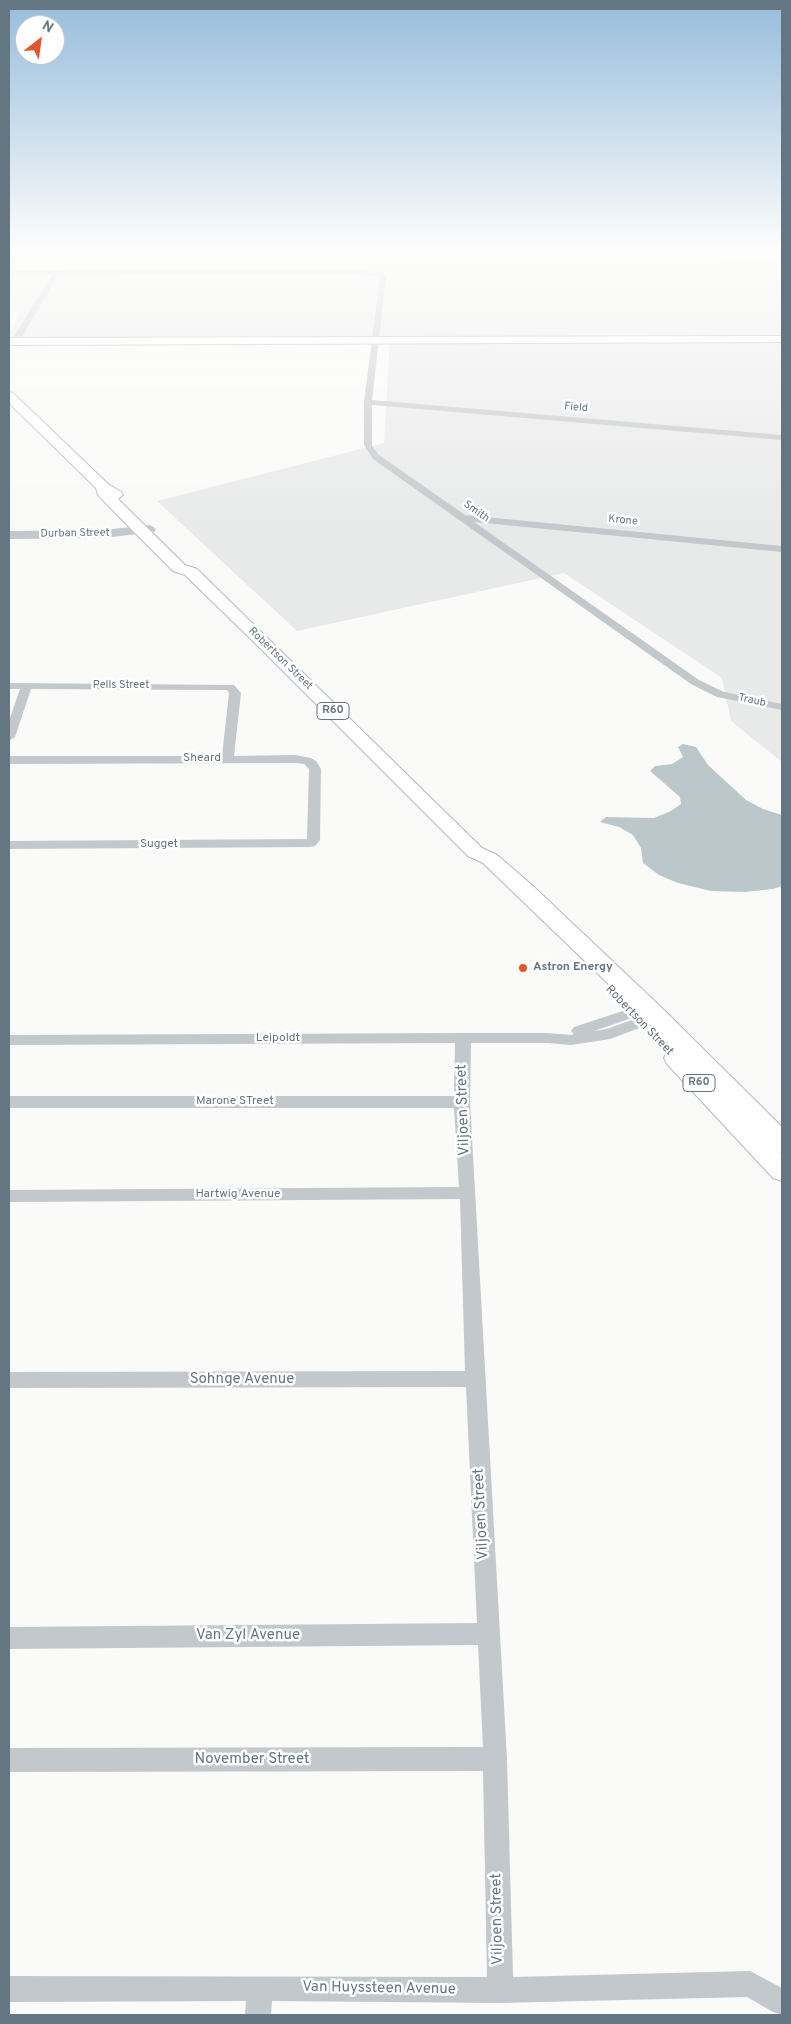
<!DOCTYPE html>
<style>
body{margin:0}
#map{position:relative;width:791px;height:2024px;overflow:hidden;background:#fafaf8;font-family:Overpass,sans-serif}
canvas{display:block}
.frame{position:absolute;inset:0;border:10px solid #657683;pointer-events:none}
.north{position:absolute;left:15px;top:15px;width:50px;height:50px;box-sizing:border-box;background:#fff;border:1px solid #c1c8cd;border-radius:50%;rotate:30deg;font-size:14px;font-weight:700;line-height:20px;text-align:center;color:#657683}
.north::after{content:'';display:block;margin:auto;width:18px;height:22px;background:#e4572e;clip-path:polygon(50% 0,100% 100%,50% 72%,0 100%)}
</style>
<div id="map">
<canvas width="791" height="2024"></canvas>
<div class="frame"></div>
<div class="north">N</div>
</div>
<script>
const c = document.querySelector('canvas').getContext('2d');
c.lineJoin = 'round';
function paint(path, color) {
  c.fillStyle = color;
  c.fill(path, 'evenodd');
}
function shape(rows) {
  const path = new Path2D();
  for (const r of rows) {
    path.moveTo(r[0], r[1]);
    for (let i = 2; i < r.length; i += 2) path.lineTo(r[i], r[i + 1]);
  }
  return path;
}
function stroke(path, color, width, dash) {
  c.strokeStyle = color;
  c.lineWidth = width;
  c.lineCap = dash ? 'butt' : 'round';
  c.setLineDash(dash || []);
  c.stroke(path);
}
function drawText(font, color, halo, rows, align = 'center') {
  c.font = font + ' Overpass,sans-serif';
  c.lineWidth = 5;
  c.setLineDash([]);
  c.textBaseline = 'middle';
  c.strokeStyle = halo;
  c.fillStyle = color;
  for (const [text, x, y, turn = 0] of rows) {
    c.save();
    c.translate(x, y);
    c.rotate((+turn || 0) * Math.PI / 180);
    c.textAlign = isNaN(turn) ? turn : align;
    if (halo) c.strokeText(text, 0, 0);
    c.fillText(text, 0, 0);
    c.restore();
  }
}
paint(shape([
 [9,247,395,247,782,259,782,762,731,721,722,678,564,573,297,631,157,501,384,443,390,337,9,337,18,313,9,311]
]), '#e8e9e9');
paint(shape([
 [683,744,696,747,708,765,746,800,763,809,782,815,782,886,773,889,745,892,711,891,678,883,659,875,643,863,641,848,633,835,619,827,600,822,606,817,654,818,671,811,681,804,680,797,650,771,655,766,672,764,683,757,678,747]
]), '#bbc7cb');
const primary = shape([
 [782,336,782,342,9,345,9,338,782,336],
 [9,392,13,393,108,484,121,492,123,495,118,499,185,565,197,569,482,848,497,855,532,885,664,1010,782,1127,782,1152,780,1152,782,1154,782,1181,773,1178,667,1064,664,1058,667,1052,675,1050,648,1022,483,863,468,856,261,649,185,575,173,571,135,533,98,495,96,488,9,403,9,392]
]);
stroke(primary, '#b5babe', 2);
paint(shape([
 [341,270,380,272,386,277,372,400,782,435,782,440,372,405,372,445,374,449,379,455,465,515,782,546,782,552,474,522,699,680,724,692,782,704,782,710,717,697,691,684,373,459,364,445,364,402,380,277,378,276,341,274,58,275,20,340,13,338,52,275,9,275,9,271,341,270],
 [9,683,234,685,241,693,234,756,295,755,311,758,316,761,321,769,320,840,315,846,310,847,9,849,9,841,307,839,309,769,304,764,295,763,9,764,9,756,222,756,229,693,227,690,31,689,15,737,9,741,9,721,20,689,9,689,9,683],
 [647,1003,652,1005,654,1008,652,1011,594,1031,607,1029,656,1011,661,1012,664,1016,661,1020,610,1039,571,1045,548,1043,471,1043,470,1102,507,1759,513,1977,750,1971,782,1988,782,2015,773,2012,747,1997,500,2003,272,2001,271,2015,245,2015,246,2001,9,2002,9,1976,487,1977,483,1771,9,1772,9,1748,483,1747,478,1645,9,1649,9,1627,477,1623,466,1387,9,1388,9,1372,465,1371,460,1199,9,1202,9,1190,459,1187,454,1108,9,1108,9,1096,454,1096,455,1043,9,1045,9,1035,463,1033,548,1033,571,1035,574,1034,571,1031,574,1027,647,1003]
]), '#c3c8cc');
paint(shape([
 [150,525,156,529,154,532,103,538,9,539,9,531,103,530,150,525]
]), '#c3c8cc');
paint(primary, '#fff');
stroke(shape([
 [598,247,782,254]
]), '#a2aab0', 2, [4, 2]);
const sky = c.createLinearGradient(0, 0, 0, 530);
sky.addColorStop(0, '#96bcdc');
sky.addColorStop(0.47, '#fdfdfc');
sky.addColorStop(1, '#fdfdfc00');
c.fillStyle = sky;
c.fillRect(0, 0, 791, 530);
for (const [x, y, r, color] of [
 [523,968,5,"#e4572e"]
]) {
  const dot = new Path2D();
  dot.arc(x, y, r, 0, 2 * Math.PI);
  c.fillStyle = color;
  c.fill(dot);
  stroke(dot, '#fff', 2);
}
drawText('11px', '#657683', '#fff', [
 ["Field",576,408,5],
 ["Smith",476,512,35],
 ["Krone",623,521,5],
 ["Durban Street",75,534,-1],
 ["Robertson Street",280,659,44],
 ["Pells Street",121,686],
 ["Traub",752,701,12]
]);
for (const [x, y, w] of [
 [333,711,32],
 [699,1083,32]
]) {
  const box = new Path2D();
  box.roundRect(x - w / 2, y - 8.5, w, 17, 4);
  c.fillStyle = '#fff';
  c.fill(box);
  stroke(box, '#657683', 1);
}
drawText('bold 11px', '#657683', null, [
 ["R60",333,711],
 ["R60",699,1083]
]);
drawText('12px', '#657683', '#fff', [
 ["Sheard",202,759],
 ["Sugget",159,845],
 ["Robertson Street",639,1021,46],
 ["Leipoldt",278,1039],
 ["Marone STreet",235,1102],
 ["Hartwig Avenue",238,1195]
]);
drawText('bold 12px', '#657683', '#fff', [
 ["Astron Energy",533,968]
], 'left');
drawText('15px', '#657683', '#fff', [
 ["Viljoen Street",464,1110,-92],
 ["Sohnge Avenue",242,1380],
 ["Viljoen Street",482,1514,-93],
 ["Van Zyl Avenue",248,1636],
 ["November Street",252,1760],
 ["Viljoen Street",498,1919,-91],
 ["Van Huyssteen Avenue",379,1989,1]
]);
</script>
